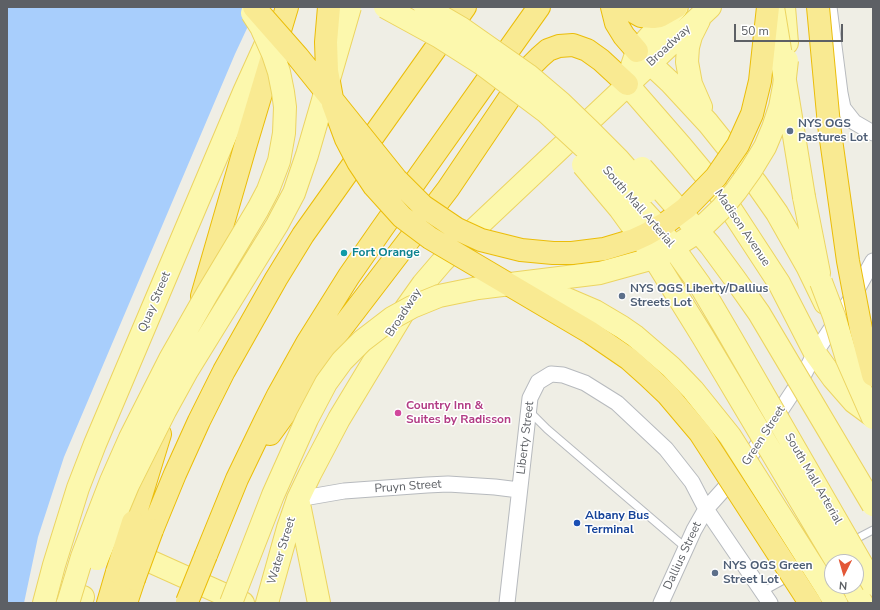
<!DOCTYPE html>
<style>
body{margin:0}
#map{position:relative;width:880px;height:610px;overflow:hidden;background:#efeee5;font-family:"Nunito Sans",sans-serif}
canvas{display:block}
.frame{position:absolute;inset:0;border:8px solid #5d6065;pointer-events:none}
.north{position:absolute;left:824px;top:554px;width:40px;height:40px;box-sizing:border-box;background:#fff;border:1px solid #bebfc1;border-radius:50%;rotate:185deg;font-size:11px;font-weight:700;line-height:16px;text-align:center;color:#5d6065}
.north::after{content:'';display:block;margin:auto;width:14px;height:18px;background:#e35737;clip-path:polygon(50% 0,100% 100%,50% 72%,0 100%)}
.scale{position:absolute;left:734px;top:24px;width:109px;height:18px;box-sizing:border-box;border:2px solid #5d6065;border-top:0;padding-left:5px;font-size:12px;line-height:14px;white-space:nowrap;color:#5d6065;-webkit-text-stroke:3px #fff;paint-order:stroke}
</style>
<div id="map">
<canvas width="880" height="610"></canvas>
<div class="frame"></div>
<div class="north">N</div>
<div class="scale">50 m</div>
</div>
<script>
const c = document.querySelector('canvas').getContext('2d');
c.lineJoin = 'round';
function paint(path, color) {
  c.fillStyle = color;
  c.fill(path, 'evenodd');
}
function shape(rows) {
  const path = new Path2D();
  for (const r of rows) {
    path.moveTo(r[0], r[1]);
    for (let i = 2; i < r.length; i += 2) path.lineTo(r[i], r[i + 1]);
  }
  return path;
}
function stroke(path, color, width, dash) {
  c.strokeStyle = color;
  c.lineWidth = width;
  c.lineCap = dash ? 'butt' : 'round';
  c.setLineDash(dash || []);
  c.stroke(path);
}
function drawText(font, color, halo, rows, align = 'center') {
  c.font = font + ' "Nunito Sans",sans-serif';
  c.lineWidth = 3;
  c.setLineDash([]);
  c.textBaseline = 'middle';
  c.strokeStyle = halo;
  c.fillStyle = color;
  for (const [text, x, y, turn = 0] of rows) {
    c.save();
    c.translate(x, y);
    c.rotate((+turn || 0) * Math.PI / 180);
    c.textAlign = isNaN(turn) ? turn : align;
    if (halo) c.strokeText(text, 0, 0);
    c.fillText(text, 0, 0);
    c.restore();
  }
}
paint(shape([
 [7,7,257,7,235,54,64,457,38,537,24,603,7,603]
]), '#a8cefc');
const lane = shape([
 [529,411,547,429,686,548],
 [850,542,873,530],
 [762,592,791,576]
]);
const street = shape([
 [829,7,840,93,843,108,854,122,873,133],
 [298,499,344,491,427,485,448,484,495,487,519,490],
 [507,603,530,398,538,382,551,374,563,375,585,383,617,403,666,449,692,482,706,509,770,603],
 [661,603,694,530,706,509,741,470,802,378,815,353,855,293,873,261]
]);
const primary = shape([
 [784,7,787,43],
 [699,20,691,36,688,47,687,62,691,84,701,107],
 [639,53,671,83,708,123,756,183,777,213,807,266,825,303],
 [632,66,637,51,651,35,677,7],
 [627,84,681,146,706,176,730,208,779,283,815,353,833,378,854,402,873,416],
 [804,197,819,273],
 [298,499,319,603],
 [125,550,243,603],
 [852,586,862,603],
 [44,603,54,565,78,488,95,444,244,92,273,28],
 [80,603,83,597],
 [267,603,288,528,298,499,310,474,339,419,406,308,423,284,441,263,463,240,710,7]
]);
const highway = shape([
 [612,7,616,23,624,36,637,51],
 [625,7,641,16,653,17,660,16,676,7],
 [202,296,245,147,287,7],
 [270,434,299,394,321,358,337,334,448,189,531,66,540,57,548,50,559,46,573,45,587,50,601,60,627,84],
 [133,522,160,434],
 [152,530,175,474,199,421,224,371,276,279,303,235,465,7],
 [206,555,237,479,265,421,278,395,307,343,349,276,381,230,539,7],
 [108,603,117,572],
 [126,603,134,579]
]);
stroke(lane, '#b7babe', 9);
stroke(street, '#b7babe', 17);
stroke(primary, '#ecd461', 24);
stroke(highway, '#ebbd09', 24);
stroke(lane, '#fff', 7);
stroke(street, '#fff', 15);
stroke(primary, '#fcf8ad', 22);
stroke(highway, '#f9ea92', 22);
const primaryBridge = shape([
 [385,7,438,36,482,64,546,112,585,148,660,229,700,285,730,336,873,584],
 [425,7,461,28,528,75,561,103,589,130,618,159,647,192],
 [773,7,804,197],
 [583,165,620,209,646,245,703,337,837,562],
 [642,168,710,245,735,279,759,313,873,505],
 [821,282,834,316,847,359,873,418],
 [525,289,567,299,595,311,622,327,635,336,671,367,693,390,730,436,836,603],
 [97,559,128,485,165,411,187,371,277,225,294,193,307,155,350,7],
 [68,603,82,557,96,520,111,481,130,438,170,359,207,294,258,209,268,190,279,161,284,133,285,107,283,92,279,72,273,54,261,27,252,13],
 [231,603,273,495,307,419,326,383,342,361,362,341,392,318,412,307,439,296,478,288,600,273,647,260,666,252,696,233,722,208,736,191,751,170,765,147,773,128,780,107,784,86,787,60]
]);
const highwayBridge = shape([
 [254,7,298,57,396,179,423,206,457,229,481,240,521,250,553,253,572,253,604,249,634,240,647,234,666,223,686,208,716,177,738,145,752,114,760,81,768,7],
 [329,7,326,42,327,71,333,104,346,139,358,162,374,186,402,217,430,238,591,333,629,359,648,376,667,394,700,433,810,603],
 [818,7,829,125,848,261,861,329,873,375],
 [117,572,133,522],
 [134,579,152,530],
 [187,602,206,555]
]);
stroke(primaryBridge, '#ecd461', 24, []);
stroke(highwayBridge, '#ebbd09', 24, []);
stroke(primaryBridge, '#fcf8ad', 22);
stroke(highwayBridge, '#f9ea92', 22);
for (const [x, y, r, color] of [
 [790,131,4,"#5c6f8a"],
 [344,253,4,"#0f9aa8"],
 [622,296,4,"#5c6f8a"],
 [398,413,4,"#d1479c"],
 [577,523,4,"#1a4fb4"],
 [715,573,4,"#5c6f8a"]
]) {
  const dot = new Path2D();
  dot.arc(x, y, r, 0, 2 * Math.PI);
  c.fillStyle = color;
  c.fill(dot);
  stroke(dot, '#fff', 1.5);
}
drawText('12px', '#5d6065', '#fff', [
 ["Broadway",669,46,-43],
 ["South Mall Arterial",638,207,49],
 ["Madison Avenue",742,228,56],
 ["Quay Street",155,302,-67],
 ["Broadway",404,313,-57],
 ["Green Street",764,436,-57],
 ["Liberty Street",526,438,-83],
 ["South Mall Arterial",813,479,60],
 ["Pruyn Street",408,487,-4],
 ["Water Street",282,551,-73],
 ["Dallius Street",683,556,-65]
]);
drawText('bold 12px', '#4e5e75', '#fff', [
 ["NYS OGS",798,124],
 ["Pastures Lot",798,138],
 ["NYS OGS Liberty/Dallius",630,289],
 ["Streets Lot",630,303],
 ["NYS OGS Green",723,566],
 ["Street Lot",723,580]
], 'left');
drawText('bold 12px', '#0d838f', '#fff', [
 ["Fort Orange",352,253]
], 'left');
drawText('bold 12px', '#b23c85', '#fff', [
 ["Country Inn &",406,406],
 ["Suites by Radisson",406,420]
], 'left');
drawText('bold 12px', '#164399', '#fff', [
 ["Albany Bus",585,516],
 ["Terminal",585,530]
], 'left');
</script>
